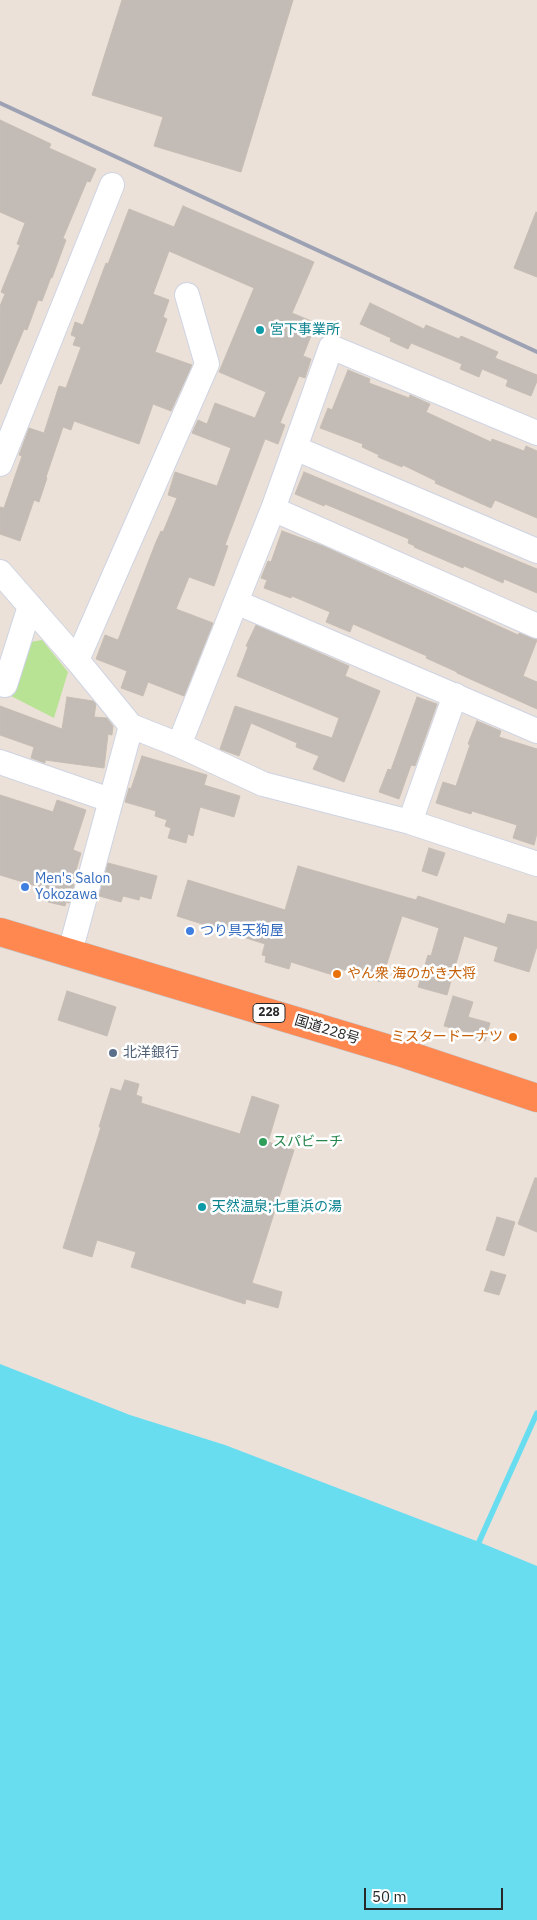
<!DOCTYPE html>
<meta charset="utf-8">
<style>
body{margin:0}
#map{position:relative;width:537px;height:1920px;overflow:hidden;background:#ebe1d9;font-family:"IBM Plex Sans",sans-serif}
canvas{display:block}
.scale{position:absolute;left:364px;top:1888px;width:139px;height:22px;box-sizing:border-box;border:2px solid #282828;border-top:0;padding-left:6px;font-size:15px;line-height:18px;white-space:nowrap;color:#282828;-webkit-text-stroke:4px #fff;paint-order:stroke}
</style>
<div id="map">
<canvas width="537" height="1920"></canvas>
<div class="scale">50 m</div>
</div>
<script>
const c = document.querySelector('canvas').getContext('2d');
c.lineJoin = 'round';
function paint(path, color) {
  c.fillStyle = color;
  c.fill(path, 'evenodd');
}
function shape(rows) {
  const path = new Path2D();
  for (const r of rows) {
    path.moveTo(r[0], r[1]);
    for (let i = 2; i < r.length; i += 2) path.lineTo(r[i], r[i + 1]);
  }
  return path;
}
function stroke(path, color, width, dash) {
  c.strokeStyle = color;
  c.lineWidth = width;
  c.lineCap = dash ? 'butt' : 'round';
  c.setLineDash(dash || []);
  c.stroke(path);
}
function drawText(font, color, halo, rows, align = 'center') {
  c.font = font + ' "IBM Plex Sans","Noto Sans JP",sans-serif';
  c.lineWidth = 5;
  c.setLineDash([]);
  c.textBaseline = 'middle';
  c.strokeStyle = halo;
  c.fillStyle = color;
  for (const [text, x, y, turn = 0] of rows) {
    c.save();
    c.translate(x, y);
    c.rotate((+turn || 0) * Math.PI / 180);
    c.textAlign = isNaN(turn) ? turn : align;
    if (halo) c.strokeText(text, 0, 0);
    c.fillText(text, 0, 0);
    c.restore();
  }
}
paint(shape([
 [42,640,68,672,54,718,11,696,25,643]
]), '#b9e394');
paint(shape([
 [0,1364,130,1415,225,1445,479,1542,537,1566,537,1920,0,1920]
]), '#69ddf0');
stroke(shape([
 [479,1542,537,1413]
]), '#69ddf0', 5.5);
const building = shape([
 [122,0,293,0,241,172,154,146,163,117,92,95,122,0],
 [0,120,51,144,49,148,96,169,90,182,87,181,63,238,66,240,52,278,51,277,42,301,38,300,27,330,24,329,1,384,0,384,0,306,5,294,1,292,20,245,17,244,25,223,0,212,0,120],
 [183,206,314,262,292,313,316,323,303,356,311,359,305,378,299,376,280,423,285,425,278,444,265,439,225,545,228,546,214,586,189,577,176,609,213,623,184,696,148,682,143,696,121,688,127,671,96,659,105,635,118,640,156,542,161,531,163,532,177,498,168,495,175,472,217,486,231,448,192,433,198,420,207,424,215,403,255,418,266,392,219,372,254,288,169,251,153,294,169,300,163,317,167,319,155,352,192,365,171,411,153,404,139,444,74,421,71,430,63,427,46,477,47,478,39,502,34,500,20,541,0,534,0,507,4,508,22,456,19,455,29,428,44,433,59,386,66,388,81,347,73,345,76,337,71,335,75,322,83,325,106,263,108,264,129,209,174,227,183,206],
 [536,212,537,213,537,277,514,268,536,212],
 [370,303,424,329,426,325,459,339,461,336,498,352,495,358,537,375,537,381,531,396,506,386,508,380,482,369,479,377,460,369,462,364,411,343,408,349,390,341,391,338,360,324,370,303],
 [348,370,370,379,369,383,409,398,410,395,430,404,426,412,491,442,492,439,524,451,526,446,537,451,537,518,495,500,491,508,435,483,436,481,403,465,402,467,378,457,379,455,362,447,363,444,320,428,328,408,332,410,348,370],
 [304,472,537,569,537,593,504,579,503,583,464,566,463,568,414,547,415,546,408,543,409,539,325,504,324,506,295,494,304,472],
 [282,531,323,546,518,635,519,633,537,640,523,676,537,682,537,709,457,673,457,672,426,658,427,656,353,624,350,632,326,622,330,612,292,596,291,598,264,588,267,580,261,578,268,561,271,562,282,531],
 [256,625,349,666,345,676,380,691,344,782,313,769,319,756,296,747,297,743,251,723,239,756,220,749,235,706,332,738,339,718,237,676,248,647,246,646,256,625],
 [67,697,93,701,96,704,94,717,107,718,113,726,112,735,108,734,104,768,45,760,45,763,31,758,34,747,0,735,0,706,62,729,67,697],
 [417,697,437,704,415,766,411,765,399,799,379,792,388,769,391,770,417,697],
 [477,721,501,731,499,737,537,749,537,833,534,845,513,838,517,825,472,811,471,814,436,803,443,782,456,786,470,745,468,744,477,721],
 [142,756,207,775,204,785,240,796,234,817,200,807,193,836,188,834,186,843,168,838,171,828,165,826,167,820,155,816,156,811,125,802,129,788,131,789,142,756],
 [0,795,53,812,57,800,86,810,73,850,81,853,72,884,74,884,69,903,66,902,65,906,48,902,50,897,45,896,46,889,0,875,0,795],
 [429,848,445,853,437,876,422,871,429,848],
 [108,863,157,876,151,899,140,896,139,900,123,896,121,902,99,896,108,863],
 [298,866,416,900,418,896,505,924,508,914,537,922,537,946,529,972,494,961,498,947,464,936,447,995,418,987,428,955,431,956,439,928,402,916,381,982,338,968,336,976,291,962,289,969,265,962,266,956,262,955,265,944,177,916,188,880,285,910,298,866],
 [67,991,116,1007,107,1036,58,1020,67,991],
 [453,996,473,1002,468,1017,490,1023,485,1041,469,1036,470,1033,444,1026,453,996],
 [125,1080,139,1084,136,1095,142,1097,141,1103,240,1134,252,1096,279,1105,268,1142,294,1150,252,1283,282,1292,278,1308,246,1299,245,1304,131,1267,136,1252,97,1240,92,1257,63,1248,101,1127,99,1127,111,1088,121,1091,125,1080],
 [535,1178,537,1178,537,1232,518,1224,535,1178],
 [497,1217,515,1222,504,1256,486,1250,497,1217],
 [491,1271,506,1275,499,1295,484,1291,491,1271]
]);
paint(building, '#c3bbb6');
stroke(building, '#c6bdb3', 1);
const minor = shape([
 [295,448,537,551],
 [0,464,112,185],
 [273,509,537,626],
 [0,572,77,660,131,726,179,745,263,784,410,822,537,864],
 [236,602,537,731],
 [77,660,207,364,187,295],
 [0,684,5,685,30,606],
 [179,745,273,509,331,347,537,433],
 [0,762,110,800],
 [410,822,455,695],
 [70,952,131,726]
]);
const highway = shape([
 [0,932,399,1052,537,1098]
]);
stroke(minor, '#ced4e2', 26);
stroke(highway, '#c3c3c3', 29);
stroke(minor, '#fff', 24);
stroke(highway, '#ff8750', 28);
stroke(shape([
 [0,103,537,352]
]), '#9ca2b3', 4);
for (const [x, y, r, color] of [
 [260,330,5,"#0f9aa8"],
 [25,887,5,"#3f7fe0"],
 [190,931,5,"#3f7fe0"],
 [337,974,5,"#e8710a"],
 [513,1037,5,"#e8710a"],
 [113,1053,5,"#5c6f8a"],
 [263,1142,5,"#2e9e5b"],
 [202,1207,5,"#0f9aa8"]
]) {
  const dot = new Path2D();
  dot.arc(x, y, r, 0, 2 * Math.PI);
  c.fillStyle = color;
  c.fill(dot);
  stroke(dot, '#fff', 2);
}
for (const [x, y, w] of [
 [269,1013,32]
]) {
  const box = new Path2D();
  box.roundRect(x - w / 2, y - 9.5, w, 19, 4);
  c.fillStyle = '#fff';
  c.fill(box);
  stroke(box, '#282828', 1);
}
drawText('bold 12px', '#282828', null, [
 ["228",269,1013]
]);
drawText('14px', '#0d838f', '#fff', [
 ["宮下事業所",270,330],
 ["天然温泉;七重浜の湯",212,1207]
], 'left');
drawText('14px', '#366cbe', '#fff', [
 ["Men's Salon",35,879],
 ["Yokozawa",35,895],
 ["つり具天狗屋",200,931]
], 'left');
drawText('14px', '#c56008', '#fff', [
 ["やん衆 海のがき大将",347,974],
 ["ミスタードーナツ",503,1037,"right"]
], 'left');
drawText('14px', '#282828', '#fff', [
 ["国道228号",327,1030,17]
]);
drawText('14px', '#4e5e75', '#fff', [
 ["北洋銀行",123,1053]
], 'left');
drawText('14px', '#27864d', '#fff', [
 ["スパビーチ",273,1142]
], 'left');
</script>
